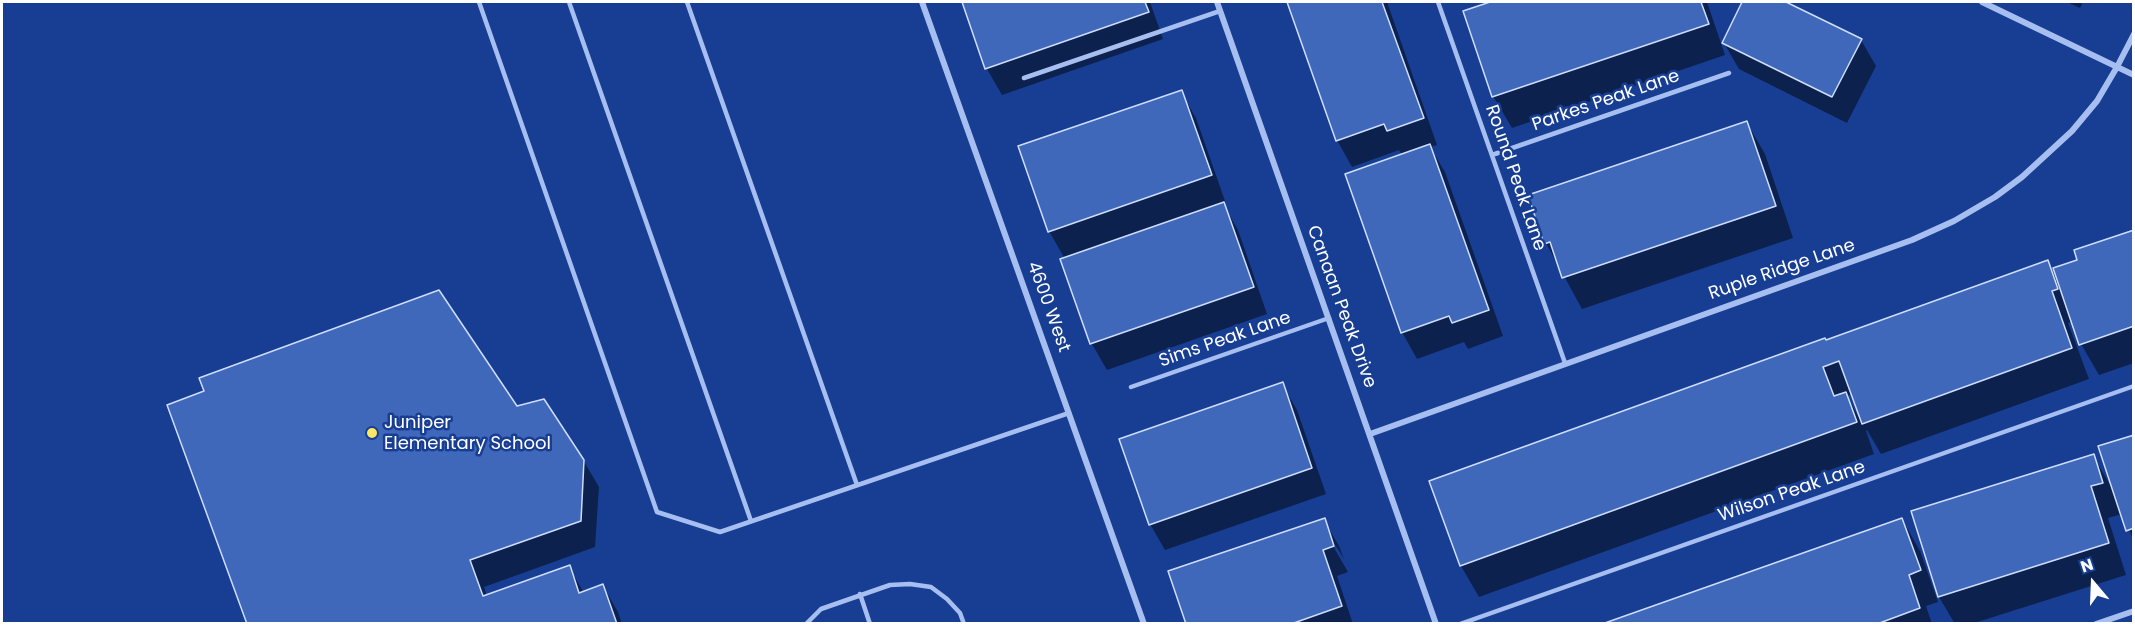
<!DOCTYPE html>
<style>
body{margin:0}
#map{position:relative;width:2135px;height:625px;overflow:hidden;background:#173e93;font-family:Poppins,sans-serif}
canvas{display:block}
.frame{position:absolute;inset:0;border:3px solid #fff;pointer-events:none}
.north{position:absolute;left:2063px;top:553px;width:60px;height:60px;-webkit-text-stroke:4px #173e93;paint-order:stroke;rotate:341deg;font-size:16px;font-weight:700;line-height:24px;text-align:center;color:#fff}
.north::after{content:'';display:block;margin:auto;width:21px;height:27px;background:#fff;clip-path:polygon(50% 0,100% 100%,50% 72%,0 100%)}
</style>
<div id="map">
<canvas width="2135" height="625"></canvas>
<div class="frame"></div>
<div class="north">N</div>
</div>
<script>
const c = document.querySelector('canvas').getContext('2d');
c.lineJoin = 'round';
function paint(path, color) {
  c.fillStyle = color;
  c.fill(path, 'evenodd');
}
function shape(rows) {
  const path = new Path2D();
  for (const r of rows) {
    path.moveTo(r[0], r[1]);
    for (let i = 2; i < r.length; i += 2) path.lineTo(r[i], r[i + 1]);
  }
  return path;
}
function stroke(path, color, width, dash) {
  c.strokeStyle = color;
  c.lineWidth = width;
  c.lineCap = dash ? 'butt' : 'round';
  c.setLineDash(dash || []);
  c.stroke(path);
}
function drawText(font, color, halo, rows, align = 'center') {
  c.font = font + ' Poppins,sans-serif';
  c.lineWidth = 5;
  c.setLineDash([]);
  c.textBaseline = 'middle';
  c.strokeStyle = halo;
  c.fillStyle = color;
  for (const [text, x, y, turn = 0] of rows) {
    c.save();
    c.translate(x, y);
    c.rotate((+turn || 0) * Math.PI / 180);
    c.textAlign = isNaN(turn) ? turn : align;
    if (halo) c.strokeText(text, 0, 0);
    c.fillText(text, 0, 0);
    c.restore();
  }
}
paint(shape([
 [964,2,1150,2,1163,39,1002,95,987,69],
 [1288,2,1387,2,1437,145,1430,147,1445,172,1503,336,1468,349,1464,342,1417,359,1402,332,1402,155,1399,150,1352,167,1337,140],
 [1495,2,1707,2,1725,55,1512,128,1493,96,1465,12],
 [1744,2,1783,2,1861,40,1876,66,1847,123,1739,69,1724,43],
 [2067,2,2083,2,2080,8],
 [1181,92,1196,118,1225,201,1222,202,1238,230,1267,314,1107,370,1092,344,1062,260,1065,259,1049,231],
 [1747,123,1765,154,1793,238,1582,309,1546,243],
 [2134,231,2134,363,2099,375,2081,344,2073,321,2068,323,2089,379,1881,454,1867,430,1866,431,1874,454,1479,597,1461,566,1431,482,2047,262,2058,281,2079,261],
 [1852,394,1861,417,1859,418,1847,396],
 [1282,384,1297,410,1326,494,1165,550,1150,524],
 [517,408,583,460,599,487,595,547,484,587,487,596,569,567,584,593,603,586,618,612,622,624,249,624],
 [2134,437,2134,541,2122,514,2108,518,2126,575,1971,624,1955,624,1939,597,1913,512,2093,456,2112,488],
 [1902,519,1920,551,1938,602,1926,606,1932,624,1607,624],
 [1324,520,1339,546,1344,559,1336,546,1333,546,1348,572,1337,576,1353,624,1187,624]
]), '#0007');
const building = shape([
 [962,2,1145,2,1149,12,985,69,962,2],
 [1287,2,1382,2,1424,118,1387,131,1384,124,1336,141,1287,2],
 [1490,2,1701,2,1709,24,1492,97,1463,11,1490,2],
 [1742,2,1786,2,1862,39,1832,97,1722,43,1742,2],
 [1182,90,1212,175,1048,232,1018,146,1182,90],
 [1747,121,1776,206,1562,278,1550,242,1544,244,1528,195,1747,121],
 [1430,144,1489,310,1452,323,1449,316,1401,333,1345,174,1430,144],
 [1224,202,1254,287,1090,344,1060,259,1224,202],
 [2134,230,2134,326,2079,345,2053,268,2077,260,2074,250,2134,230],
 [2048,260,2058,289,2052,291,2072,348,1862,424,1839,361,1823,367,1834,396,1846,392,1857,422,1460,566,1429,481,1825,338,1826,340,2048,260],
 [439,290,517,406,544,399,584,460,581,521,470,560,483,596,570,565,579,593,603,584,617,624,247,624,167,405,204,391,199,378,439,290],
 [1283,382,1312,468,1149,525,1119,439,1283,382],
 [2134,435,2134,528,2126,531,2098,446,2134,435],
 [2094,454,2103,483,2091,486,2109,543,1938,597,1911,511,2094,454],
 [1325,518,1334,546,1323,550,1342,606,1291,624,1186,624,1168,571,1325,518],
 [1902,518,1921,570,1909,575,1920,608,1877,624,1602,624,1902,518]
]);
paint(building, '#4068ba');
stroke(building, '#ceddfb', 1.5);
stroke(shape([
 [479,2,657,512,720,532,1069,413],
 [569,2,751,521],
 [687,2,857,485],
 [1438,2,1565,363],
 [1024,78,1220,11],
 [1492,155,1729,73],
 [1131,387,1329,318],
 [860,594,870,624],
 [806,624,821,609,890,585,910,584,931,587,947,599,960,613,964,624],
 [1460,624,2134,386]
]), '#a7bff0', 4.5);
stroke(shape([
 [922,2,1144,624],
 [1217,2,1436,624],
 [1982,2,2134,75],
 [1370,434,1912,240,1954,221,1995,197,2022,177,2072,131,2097,101,2117,67,2134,34],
 [2096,624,2134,611]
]), '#a7bff0', 6);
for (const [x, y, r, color] of [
 [372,433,6,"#ffe666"]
]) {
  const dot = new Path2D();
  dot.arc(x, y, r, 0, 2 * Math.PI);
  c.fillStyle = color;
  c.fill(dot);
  stroke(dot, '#173e93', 2);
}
drawText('18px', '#fff', '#173e93', [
 ["Parkes Peak Lane",1606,101,-19],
 ["Round Peak Lane",1515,178,71],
 ["Ruple Ridge Lane",1782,270,-19],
 ["4600 West",1048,307,70],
 ["Canaan Peak Drive",1341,307,70],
 ["Sims Peak Lane",1225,340,-19],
 ["Wilson Peak Lane",1792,492,-19]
]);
drawText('18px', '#fff', '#173e93', [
 ["Juniper",384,423],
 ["Elementary School",384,444]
], 'left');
</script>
